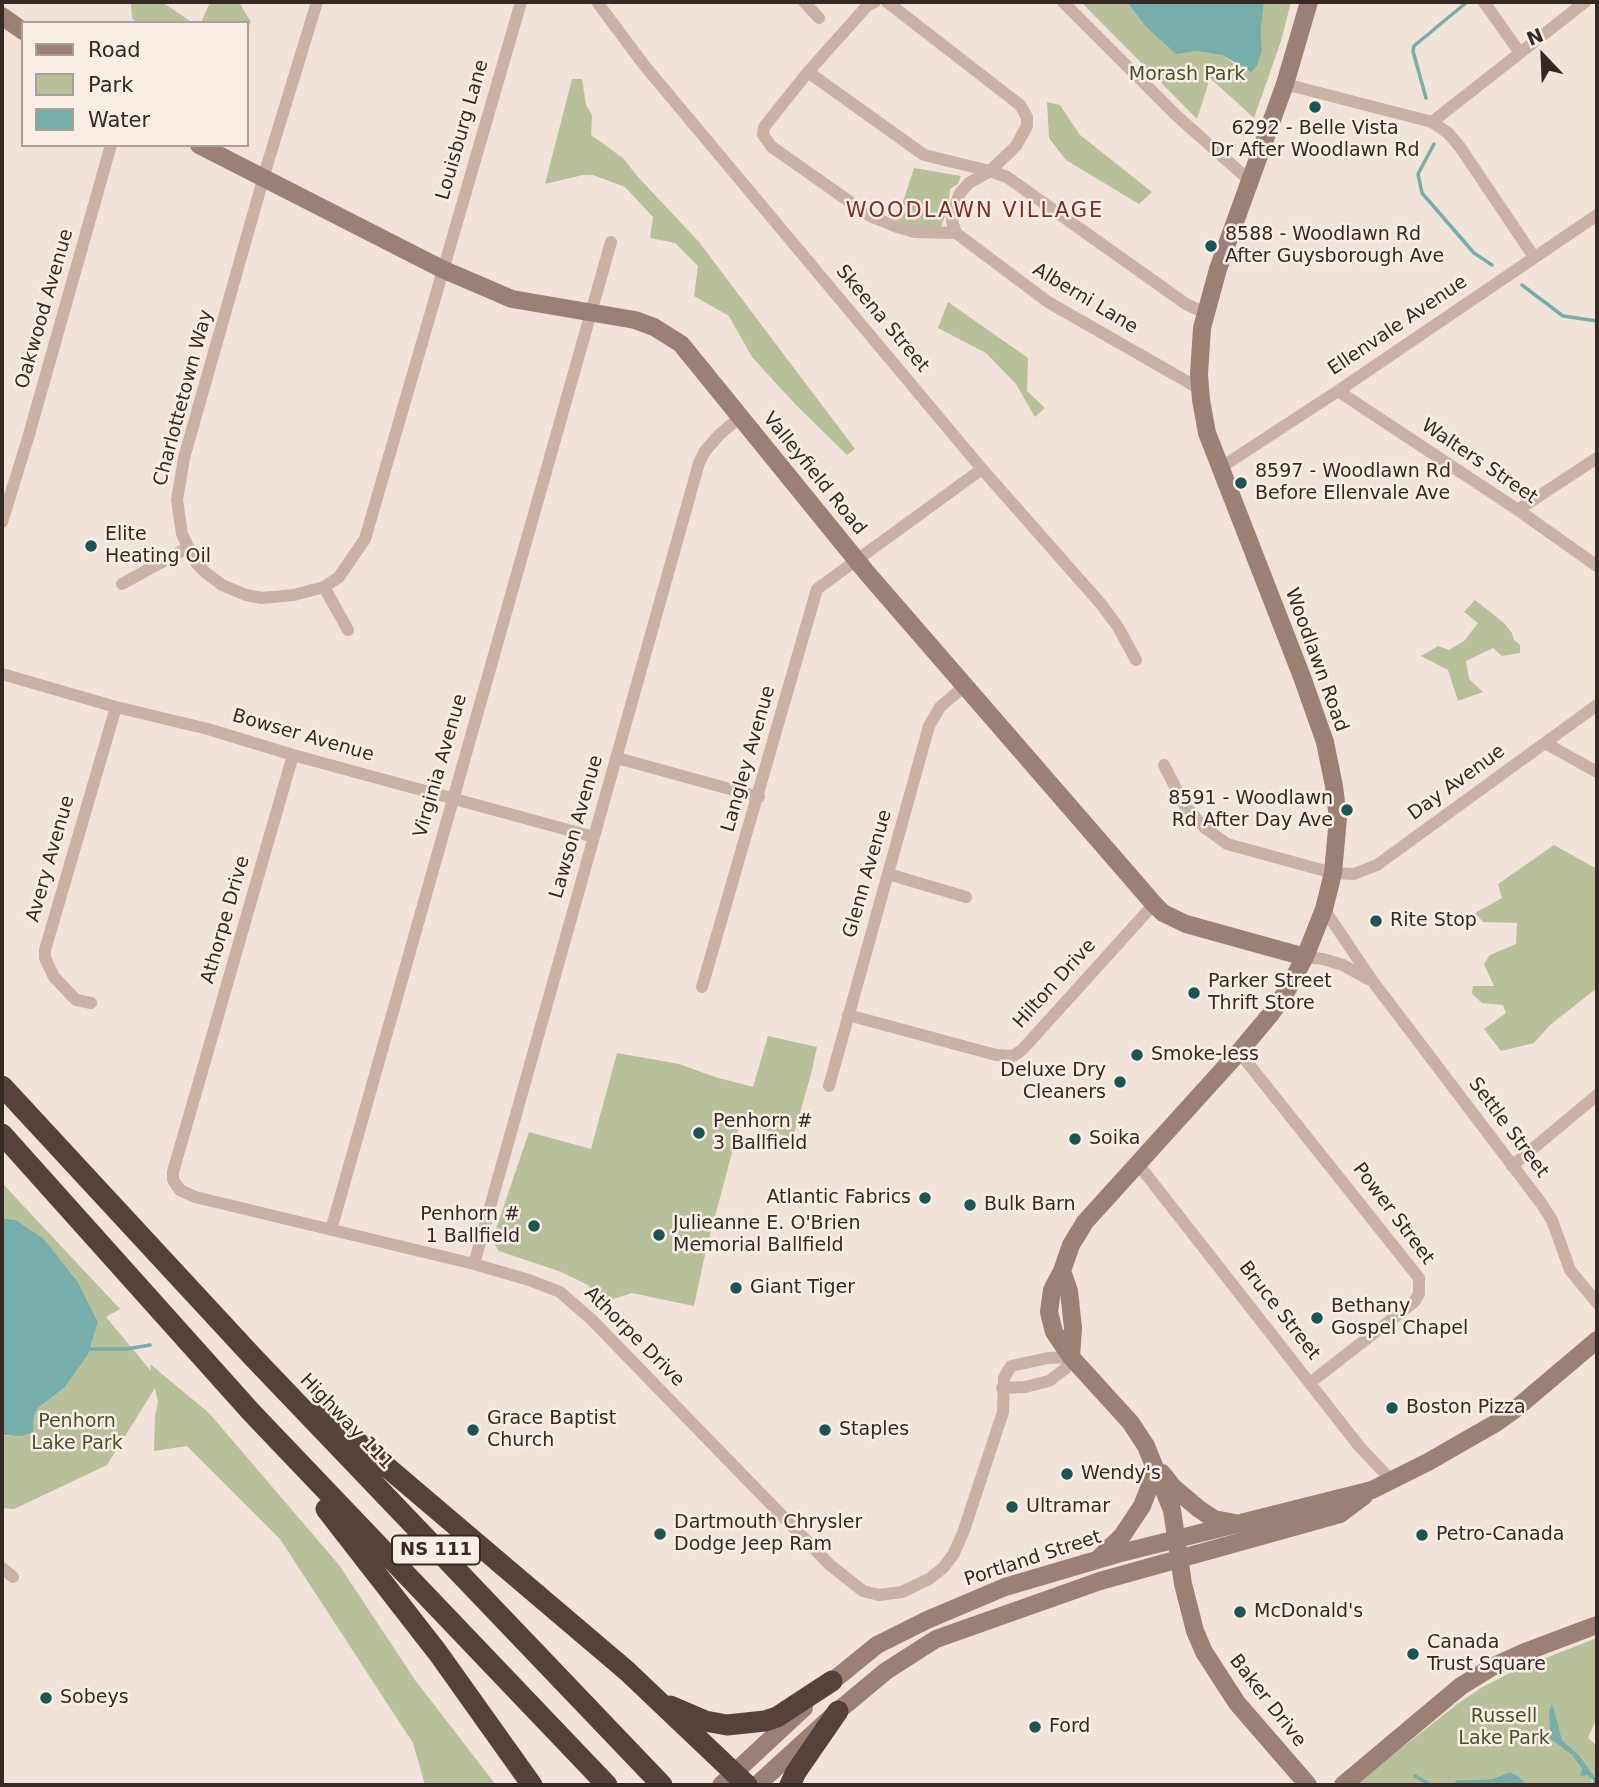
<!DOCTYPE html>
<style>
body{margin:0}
#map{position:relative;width:1599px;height:1787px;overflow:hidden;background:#f1e3d9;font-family:"DejaVu Sans",sans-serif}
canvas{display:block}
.frame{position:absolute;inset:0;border:4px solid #352926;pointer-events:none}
.legend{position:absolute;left:21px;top:21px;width:228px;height:126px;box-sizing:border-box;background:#f9eee5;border:2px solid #ab9f99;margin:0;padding:9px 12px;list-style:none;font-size:21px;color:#352926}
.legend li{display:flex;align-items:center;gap:14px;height:35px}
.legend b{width:35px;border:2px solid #ab9f99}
.north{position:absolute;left:1508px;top:21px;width:70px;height:70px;-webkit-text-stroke:5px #f9eee5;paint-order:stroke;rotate:337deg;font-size:19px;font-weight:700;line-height:28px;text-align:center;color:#352926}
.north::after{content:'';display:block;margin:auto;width:24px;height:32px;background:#352926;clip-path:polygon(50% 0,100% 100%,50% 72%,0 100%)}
</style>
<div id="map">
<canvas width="1599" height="1787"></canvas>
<div class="frame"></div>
<ul class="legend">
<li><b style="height:9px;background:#9c8076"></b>Road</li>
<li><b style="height:19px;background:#b7c099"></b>Park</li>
<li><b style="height:19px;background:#78aeaa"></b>Water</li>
</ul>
<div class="north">N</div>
</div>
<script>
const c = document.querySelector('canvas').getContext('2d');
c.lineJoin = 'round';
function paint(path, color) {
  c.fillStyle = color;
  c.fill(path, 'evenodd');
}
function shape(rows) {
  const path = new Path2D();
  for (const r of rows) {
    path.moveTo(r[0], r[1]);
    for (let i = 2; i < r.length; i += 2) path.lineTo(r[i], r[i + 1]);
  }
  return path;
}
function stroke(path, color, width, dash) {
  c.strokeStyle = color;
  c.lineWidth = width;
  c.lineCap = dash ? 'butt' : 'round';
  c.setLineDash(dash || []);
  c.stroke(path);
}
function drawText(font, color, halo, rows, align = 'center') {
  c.font = font + ' "DejaVu Sans",sans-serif';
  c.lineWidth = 5;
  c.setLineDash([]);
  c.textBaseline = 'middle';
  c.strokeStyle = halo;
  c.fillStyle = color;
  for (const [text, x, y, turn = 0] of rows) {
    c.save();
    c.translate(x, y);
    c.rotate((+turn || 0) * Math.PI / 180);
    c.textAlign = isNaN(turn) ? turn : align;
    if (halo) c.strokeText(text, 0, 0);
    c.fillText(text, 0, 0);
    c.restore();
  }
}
paint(shape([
 [131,2,162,2,193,23,137,23,132,18],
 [210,2,239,2,251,22,247,29,247,23,201,23],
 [1081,2,1127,2,1145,26,1176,53,1197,51,1222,55,1236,65,1262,50,1261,29,1264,2,1291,2,1281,41,1254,118,1210,78,1197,119],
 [572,79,582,79,586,105,592,115,591,135,623,158,638,177,699,242,855,449,847,455,795,404,752,357,729,316,694,296,698,266,675,243,650,238,653,217,625,187,593,175,583,175,545,184],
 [1047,102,1060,105,1080,135,1152,192,1139,204,1066,160,1049,138],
 [914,168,961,176,958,184,950,189,948,207,940,230,906,229,897,220],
 [948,302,1028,358,1027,391,1045,408,1035,417,1016,384,986,353,938,328],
 [1475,600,1504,623,1512,633,1514,640,1520,645,1520,653,1502,656,1493,648,1466,661,1469,679,1483,692,1458,701,1448,670,1421,656,1438,646,1449,650,1464,641,1478,623,1464,612],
 [1554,845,1597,869,1597,988,1550,1025,1534,1043,1501,1051,1484,1029,1506,1013,1503,1005,1482,1003,1472,994,1473,986,1494,986,1484,964,1490,955,1516,944,1517,923,1483,922,1475,913,1502,898,1498,884],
 [768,1036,817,1047,811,1074,793,1138,740,1123,706,1250,694,1306,632,1293,607,1301,594,1293,588,1285,559,1271,499,1251,492,1241,529,1132,591,1149,617,1053,679,1064,715,1077,753,1087],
 [2,1183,120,1309,106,1317,151,1371,150,1364,209,1413,339,1565,415,1680,496,1785,425,1785,413,1743,280,1539,187,1446,154,1451,155,1416,158,1402,155,1388,107,1465,14,1509,2,1508,2,1435,9,1436,33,1430,34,1416,38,1408,63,1389,88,1355,98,1322,78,1282,44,1239,16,1220,2,1218],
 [1597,1638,1597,1717,1588,1738,1594,1743,1597,1749,1597,1780,1579,1755,1562,1740,1553,1713,1553,1704,1549,1713,1550,1739,1572,1755,1582,1769,1581,1776,1585,1774,1591,1777,1592,1785,1528,1785,1518,1776,1510,1772,1492,1779,1457,1780,1452,1785,1355,1785,1456,1705,1481,1688,1517,1669]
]), '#b7c099');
paint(shape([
 [1127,2,1264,2,1261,29,1262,50,1257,66,1251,72,1222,55,1197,51,1176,54,1145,26],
 [2,1218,16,1220,44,1239,78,1282,98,1322,88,1355,64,1388,38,1408,34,1416,33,1432,22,1436,2,1435],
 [1552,1703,1562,1740,1579,1755,1597,1780,1597,1785,1592,1785,1593,1780,1587,1775,1580,1776,1582,1769,1572,1755,1550,1739,1549,1712],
 [1510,1772,1518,1776,1528,1785,1452,1785,1457,1780,1492,1779]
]), '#78aeaa');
stroke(shape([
 [1426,98,1413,51,1414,46,1467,2],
 [1434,144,1418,174,1422,193,1474,253,1492,265],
 [1522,285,1563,316,1597,321],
 [89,1349,127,1349,150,1345],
 [1415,1776,1431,1785]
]), '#78aeaa', 3.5);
stroke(shape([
 [317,2,268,162,184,458,177,500,182,534,196,563,205,572,222,585,246,595,262,598,294,595,324,587,339,577,365,539,521,2],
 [597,2,644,65,982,469,1101,604,1118,627,1136,660],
 [804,2,819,18],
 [875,2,867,6,808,72,764,127,763,135,772,147,870,216,897,227,915,232,956,233],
 [887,2,1020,105,1027,117,1027,126,1016,146,990,171,969,183,960,193,953,211,952,221,956,233],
 [1063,2,1177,116,1250,181],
 [1484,2,1520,53],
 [808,72,924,155,990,171,1007,177,1186,304,1205,313],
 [1285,84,1432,122,1448,133,1460,147,1534,257],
 [1432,122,1585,2],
 [956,233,1048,302,1200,389],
 [1338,391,1518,510,1597,566],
 [1220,468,1338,391,1597,215],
 [1518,510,1597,458],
 [2,522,28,438,111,145],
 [122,584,187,548],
 [324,587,348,630],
 [2,674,116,707,208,729,293,755,594,837],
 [1545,743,1597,772],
 [293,755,173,1172,173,1180,180,1190,195,1197,474,1264,529,1280,560,1292,592,1320,830,1565,863,1591,879,1595,902,1592,929,1579,943,1568,953,1555,963,1533,1003,1412,1004,1378,1011,1366,1048,1358,1071,1357],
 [617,758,759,797],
 [1164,765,1185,806,1205,828,1227,844,1333,873,1354,874,1377,865,1597,705],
 [888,874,966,897],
 [1324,909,1374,983,1541,1203,1552,1220,1570,1270,1597,1303],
 [1305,957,1323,959,1343,965,1368,979],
 [702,987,817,589,982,469],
 [91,1003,76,1000,54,977,45,958,45,950,116,707],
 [848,1015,996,1055,1013,1056,1022,1050,1154,904],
 [1239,1052,1419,1278,1419,1294,1414,1302,1311,1382],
 [829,1086,929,726,940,707,966,685],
 [1138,1164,1359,1446,1392,1481],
 [1512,1166,1597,1095],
 [331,1230,611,242],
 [474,1264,699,463,705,451,719,435,741,416],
 [1002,1388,1025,1387,1049,1381,1065,1369,1071,1357],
 [2,1568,13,1577]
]), '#c9b1a5', 12);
stroke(shape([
 [2,16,23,31],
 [199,145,442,269,512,299,635,320,654,327,681,344,867,573,1154,904,1163,913,1186,924,1305,957],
 [1062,1271,1069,1291,1073,1328,1071,1357],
 [1162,1473,1174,1488,1199,1509,1214,1519,1235,1523],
 [1100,1557,1122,1536,1142,1506,1153,1478,1153,1466],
 [824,1688,877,1645,927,1620,1005,1587,1117,1554,1372,1490,1428,1462,1496,1423,1513,1411,1597,1340],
 [721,1785,804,1708],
 [757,1785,838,1711,886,1671,936,1639,1100,1581,1340,1514,1364,1496],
 [1308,1785,1237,1703,1204,1652,1195,1631,1183,1584,1172,1510,1146,1446,1131,1423,1071,1357,1054,1332,1049,1312,1052,1290,1062,1271,1071,1245,1085,1222,1239,1052,1270,1015,1286,992,1305,957,1324,909,1333,873,1338,818,1334,786,1325,742,1302,677,1207,433,1201,400,1199,374,1202,328,1218,269,1285,84,1309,2],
 [1343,1785,1461,1686,1492,1667,1525,1652,1597,1625]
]), '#9c8076', 18);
stroke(shape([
 [2,1086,252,1356,662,1785],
 [2,1134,252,1413,607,1785],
 [321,1411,627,1671,747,1785],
 [326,1509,438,1653,532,1785],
 [670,1706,705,1721,727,1725,765,1721,777,1717,832,1681],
 [790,1785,796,1772,838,1711]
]), '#56423d', 21);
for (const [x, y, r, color] of [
 [1315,107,7,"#1c5653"],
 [1211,246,7,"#1c5653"],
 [1241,483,7,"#1c5653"],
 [91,546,7,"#1c5653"],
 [1347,810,7,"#1c5653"],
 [1376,921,7,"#1c5653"],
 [1194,993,7,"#1c5653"],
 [1137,1055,7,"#1c5653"],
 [1120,1082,7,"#1c5653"],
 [699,1133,7,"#1c5653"],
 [1075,1139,7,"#1c5653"],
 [925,1198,7,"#1c5653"],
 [970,1205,7,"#1c5653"],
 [534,1226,7,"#1c5653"],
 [659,1235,7,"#1c5653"],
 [736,1288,7,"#1c5653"],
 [1317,1318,7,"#1c5653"],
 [1392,1408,7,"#1c5653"],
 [473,1430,7,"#1c5653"],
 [825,1430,7,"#1c5653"],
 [1067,1474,7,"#1c5653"],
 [1012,1507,7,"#1c5653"],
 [660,1534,7,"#1c5653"],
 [1422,1535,7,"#1c5653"],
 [1240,1612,7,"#1c5653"],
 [1413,1654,7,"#1c5653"],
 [46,1698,7,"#1c5653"],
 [1035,1727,7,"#1c5653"]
]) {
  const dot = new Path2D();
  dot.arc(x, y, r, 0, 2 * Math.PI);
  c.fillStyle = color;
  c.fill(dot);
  stroke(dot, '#f9eee5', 2.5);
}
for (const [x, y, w] of [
 [436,1550,88]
]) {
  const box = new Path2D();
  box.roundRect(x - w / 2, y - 14.5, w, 29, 5);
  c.fillStyle = '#f9eee5';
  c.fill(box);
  stroke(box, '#352926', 2);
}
drawText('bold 18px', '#352926', null, [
 ["NS 111",436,1550]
]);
drawText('19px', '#48532a', '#f9eee5', [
 ["Morash Park",1187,75],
 ["Penhorn",77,1422],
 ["Lake Park",77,1444],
 ["Russell",1504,1717],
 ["Lake Park",1504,1739]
]);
drawText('19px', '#352926', '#f9eee5', [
 ["6292 - Belle Vista",1315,129,"center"],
 ["Dr After Woodlawn Rd",1315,151,"center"],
 ["8588 - Woodlawn Rd",1225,235],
 ["After Guysborough Ave",1225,257],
 ["8597 - Woodlawn Rd",1255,472],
 ["Before Ellenvale Ave",1255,494],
 ["Elite",105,535],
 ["Heating Oil",105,557],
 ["8591 - Woodlawn",1333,799,"right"],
 ["Rd After Day Ave",1333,821,"right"],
 ["Rite Stop",1390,921],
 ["Parker Street",1208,982],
 ["Thrift Store",1208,1004],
 ["Smoke-less",1151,1055],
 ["Deluxe Dry",1106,1071,"right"],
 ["Cleaners",1106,1093,"right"],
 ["Penhorn #",713,1122],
 ["3 Ballfield",713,1144],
 ["Soika",1089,1139],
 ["Atlantic Fabrics",911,1198,"right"],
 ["Bulk Barn",984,1205],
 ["Penhorn #",520,1215,"right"],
 ["1 Ballfield",520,1237,"right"],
 ["Julieanne E. O'Brien",673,1224],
 ["Memorial Ballfield",673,1246],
 ["Giant Tiger",750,1288],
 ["Bethany",1331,1307],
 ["Gospel Chapel",1331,1329],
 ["Boston Pizza",1406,1408],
 ["Grace Baptist",487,1419],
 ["Church",487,1441],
 ["Staples",839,1430],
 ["Wendy's",1081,1474],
 ["Ultramar",1026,1507],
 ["Dartmouth Chrysler",674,1523],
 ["Dodge Jeep Ram",674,1545],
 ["Petro-Canada",1436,1535],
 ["McDonald's",1254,1612],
 ["Canada",1427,1643],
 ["Trust Square",1427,1665],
 ["Sobeys",60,1698],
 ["Ford",1049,1727]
], 'left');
drawText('19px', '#352926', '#f9eee5', [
 ["Louisburg Lane",463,130,-74],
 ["Alberni Lane",1085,299,31],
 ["Oakwood Avenue",45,309,-74],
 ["Skeena Street",882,319,50],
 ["Ellenvale Avenue",1398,326,-34],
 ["Charlottetown Way",184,398,-75],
 ["Walters Street",1479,462,34],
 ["Valleyfield Road",814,474,51],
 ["Woodlawn Road",1316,660,70],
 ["Bowser Avenue",303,736,16],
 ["Langley Avenue",749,759,-74],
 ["Virginia Avenue",441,766,-74],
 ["Day Avenue",1457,783,-36],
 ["Lawson Avenue",577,827,-74],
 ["Avery Avenue",51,859,-74],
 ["Glenn Avenue",868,874,-74],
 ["Athorpe Drive",226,920,-74],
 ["Hilton Drive",1055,984,-48],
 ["Settle Street",1508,1128,53],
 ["Power Street",1393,1214,53],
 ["Bruce Street",1279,1311,52],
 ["Athorpe Drive",634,1337,45],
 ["Highway 111",346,1422,46],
 ["Portland Street",1033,1559,-18],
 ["Baker Drive",1267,1701,52]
]);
c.letterSpacing = '2px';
drawText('21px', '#832c20', '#f9eee5', [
 ["WOODLAWN VILLAGE",975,212]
]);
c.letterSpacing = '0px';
</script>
